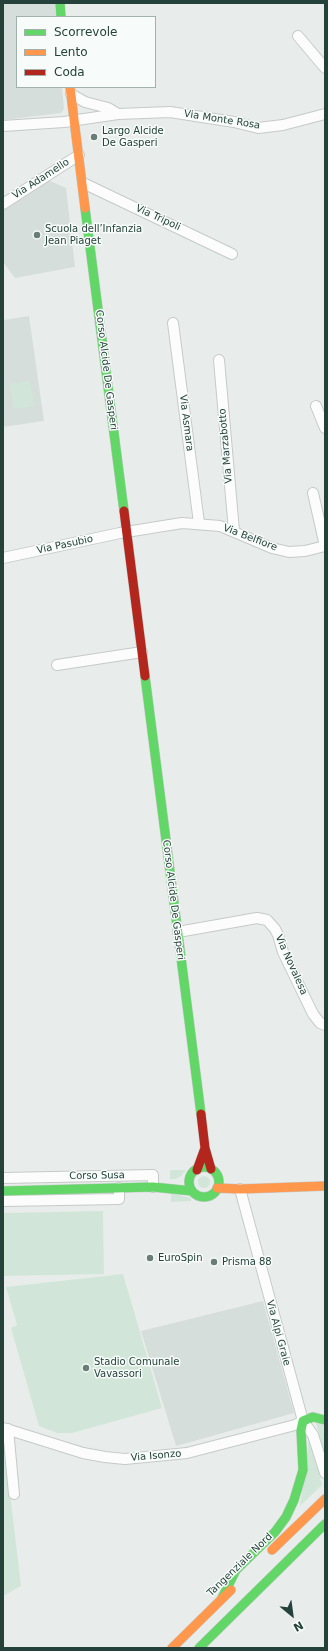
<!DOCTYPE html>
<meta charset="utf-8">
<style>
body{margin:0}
#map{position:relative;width:328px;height:1651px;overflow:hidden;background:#e8edeb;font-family:"DejaVu Sans",sans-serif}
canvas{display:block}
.frame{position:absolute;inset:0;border:4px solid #24423a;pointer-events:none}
.legend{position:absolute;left:16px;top:16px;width:140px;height:72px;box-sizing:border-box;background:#f7fbf9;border:1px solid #a3b1ad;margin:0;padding:5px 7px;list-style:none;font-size:12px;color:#24423a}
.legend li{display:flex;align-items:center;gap:8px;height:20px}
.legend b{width:20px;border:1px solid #a3b1ad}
.north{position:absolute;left:272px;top:1595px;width:40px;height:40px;-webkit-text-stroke:3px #f7fbf9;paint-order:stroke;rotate:151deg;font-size:11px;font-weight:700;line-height:16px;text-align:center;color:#24423a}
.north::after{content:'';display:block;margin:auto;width:14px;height:18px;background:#24423a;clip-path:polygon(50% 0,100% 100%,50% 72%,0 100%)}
</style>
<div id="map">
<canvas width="328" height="1651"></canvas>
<div class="frame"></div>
<ul class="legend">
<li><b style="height:5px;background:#63d668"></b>Scorrevole</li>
<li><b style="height:5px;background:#ff974d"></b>Lento</li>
<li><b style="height:5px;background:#b3261e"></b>Coda</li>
</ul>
<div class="north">N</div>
</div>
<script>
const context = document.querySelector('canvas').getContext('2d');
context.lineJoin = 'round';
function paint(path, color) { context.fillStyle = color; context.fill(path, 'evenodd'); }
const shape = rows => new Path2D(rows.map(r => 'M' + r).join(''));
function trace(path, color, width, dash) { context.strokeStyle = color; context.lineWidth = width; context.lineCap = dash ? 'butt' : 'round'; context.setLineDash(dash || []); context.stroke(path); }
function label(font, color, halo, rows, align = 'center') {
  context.font = font + ' "DejaVu Sans",sans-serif'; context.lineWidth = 3; context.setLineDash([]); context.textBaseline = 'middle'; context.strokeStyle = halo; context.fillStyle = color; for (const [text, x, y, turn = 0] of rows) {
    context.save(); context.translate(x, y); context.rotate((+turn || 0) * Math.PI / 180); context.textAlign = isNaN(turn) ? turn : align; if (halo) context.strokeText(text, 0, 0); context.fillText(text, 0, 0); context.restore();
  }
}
paint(shape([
 [3,3,55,3,56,17,17,17,17,87,62,87,64,109,61,113,3,120],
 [48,180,66,188,75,267,15,278,3,262,3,209],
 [29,316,44,421,3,427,3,320],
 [263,1301,294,1413,176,1446,141,1331]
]), '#d6dedb');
paint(shape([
 [30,381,34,406,14,409,10,384],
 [170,1170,186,1170,181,1176,176,1179,170,1179],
 '198 1182a6 6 0 1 1 12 0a6 6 0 1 1-12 0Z',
 [171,1193,191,1198,191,1201,171,1202],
 [103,1211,104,1274,3,1276,3,1213],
 [123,1274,162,1408,72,1433,57,1433,39,1426,11,1328,17,1325,6,1287],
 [315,1420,325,1425,325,1455],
 [3,1434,21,1586,3,1596],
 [309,1438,322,1485,300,1506]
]), '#d1e6d8');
const street = shape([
 [298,36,325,68],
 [71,94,85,102,108,108,118,114],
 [3,126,64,122,118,114,170,112,234,122,258,128,283,125,325,114],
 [83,183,232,254],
 [3,204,79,155],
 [173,323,199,523],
 [219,360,234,531],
 [316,406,325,428],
 [313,493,325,546],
 [3,558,120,533,182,523,220,526,272,548,289,552,305,551,325,546],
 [57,665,142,652],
 [178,932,257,918,267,920,275,929,278,935,283,952,313,1014,320,1023,325,1025],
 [3,1178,153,1175,153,1187],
 [240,1189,303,1421,313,1435,325,1473],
 [3,1201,119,1199,119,1188],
 [3,1428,83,1453,105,1457,125,1459,187,1453,295,1425,303,1421],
 [8,1429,14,1494]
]);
const fast = shape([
 [60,3,61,17],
 [85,208,124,511],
 [145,676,201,1114],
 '189 1182a15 15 0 1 1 30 0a15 15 0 1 1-30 0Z',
 [3,1191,153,1187,192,1191],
 [222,1598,236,1570,275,1532,286,1517,294,1500,303,1470,301,1430,303,1421,313,1417,325,1420],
 [199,1648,325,1524]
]);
const slow = shape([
 [70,87,85,208],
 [217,1188,240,1189,325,1186],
 [272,1550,325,1499],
 [172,1648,231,1590]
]);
const jam = shape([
 [124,511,145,676],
 [201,1114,205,1148,211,1169],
 [197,1170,205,1148]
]);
trace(street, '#c5cac8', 12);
trace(fast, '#c3cbc8', 10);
trace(slow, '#c3cbc8', 10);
trace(jam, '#c3cbc8', 10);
trace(street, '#fcfcfc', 10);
trace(fast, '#63d668', 9);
trace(slow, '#ff974d', 9);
trace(jam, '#b3261e', 9);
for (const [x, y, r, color] of [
 [94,137,4,"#697e78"],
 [37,235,4,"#697e78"],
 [150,1258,4,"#697e78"],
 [214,1262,4,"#697e78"],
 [86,1368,4,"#697e78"]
]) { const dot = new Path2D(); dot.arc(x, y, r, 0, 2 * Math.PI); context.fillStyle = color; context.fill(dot); trace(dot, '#f7fbf9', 1.5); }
label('10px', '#24423a', '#f7fbf9', [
 ["Via Monte Rosa",222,120,9],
 ["Via Adamello",41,179,-33],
 ["Via Tripoli",158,218,25],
 ["Corso Alcide De Gasperi",106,370,83],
 ["Via Asmara",186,423,83],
 ["Via Marzabotto",226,446,-95],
 ["Via Belfiore",250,538,21],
 ["Via Pasubio",65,545,-12],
 ["Corso Alcide De Gasperi",173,900,83],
 ["Via Novalesa",291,965,66],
 ["Corso Susa",97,1176,-1],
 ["Via Alpi Graie",278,1333,75],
 ["Via Isonzo",156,1456,-5],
 ["Tangenziale Nord",240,1565,-44]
]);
label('10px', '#24423a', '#f7fbf9', [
 ["Largo Alcide",102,131],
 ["De Gasperi",102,143],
 ["Scuola dell’Infanzia",45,229],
 ["Jean Piaget",45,241],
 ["EuroSpin",158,1258],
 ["Prisma 88",222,1262],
 ["Stadio Comunale",94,1362],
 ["Vavassori",94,1374]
], 'left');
</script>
